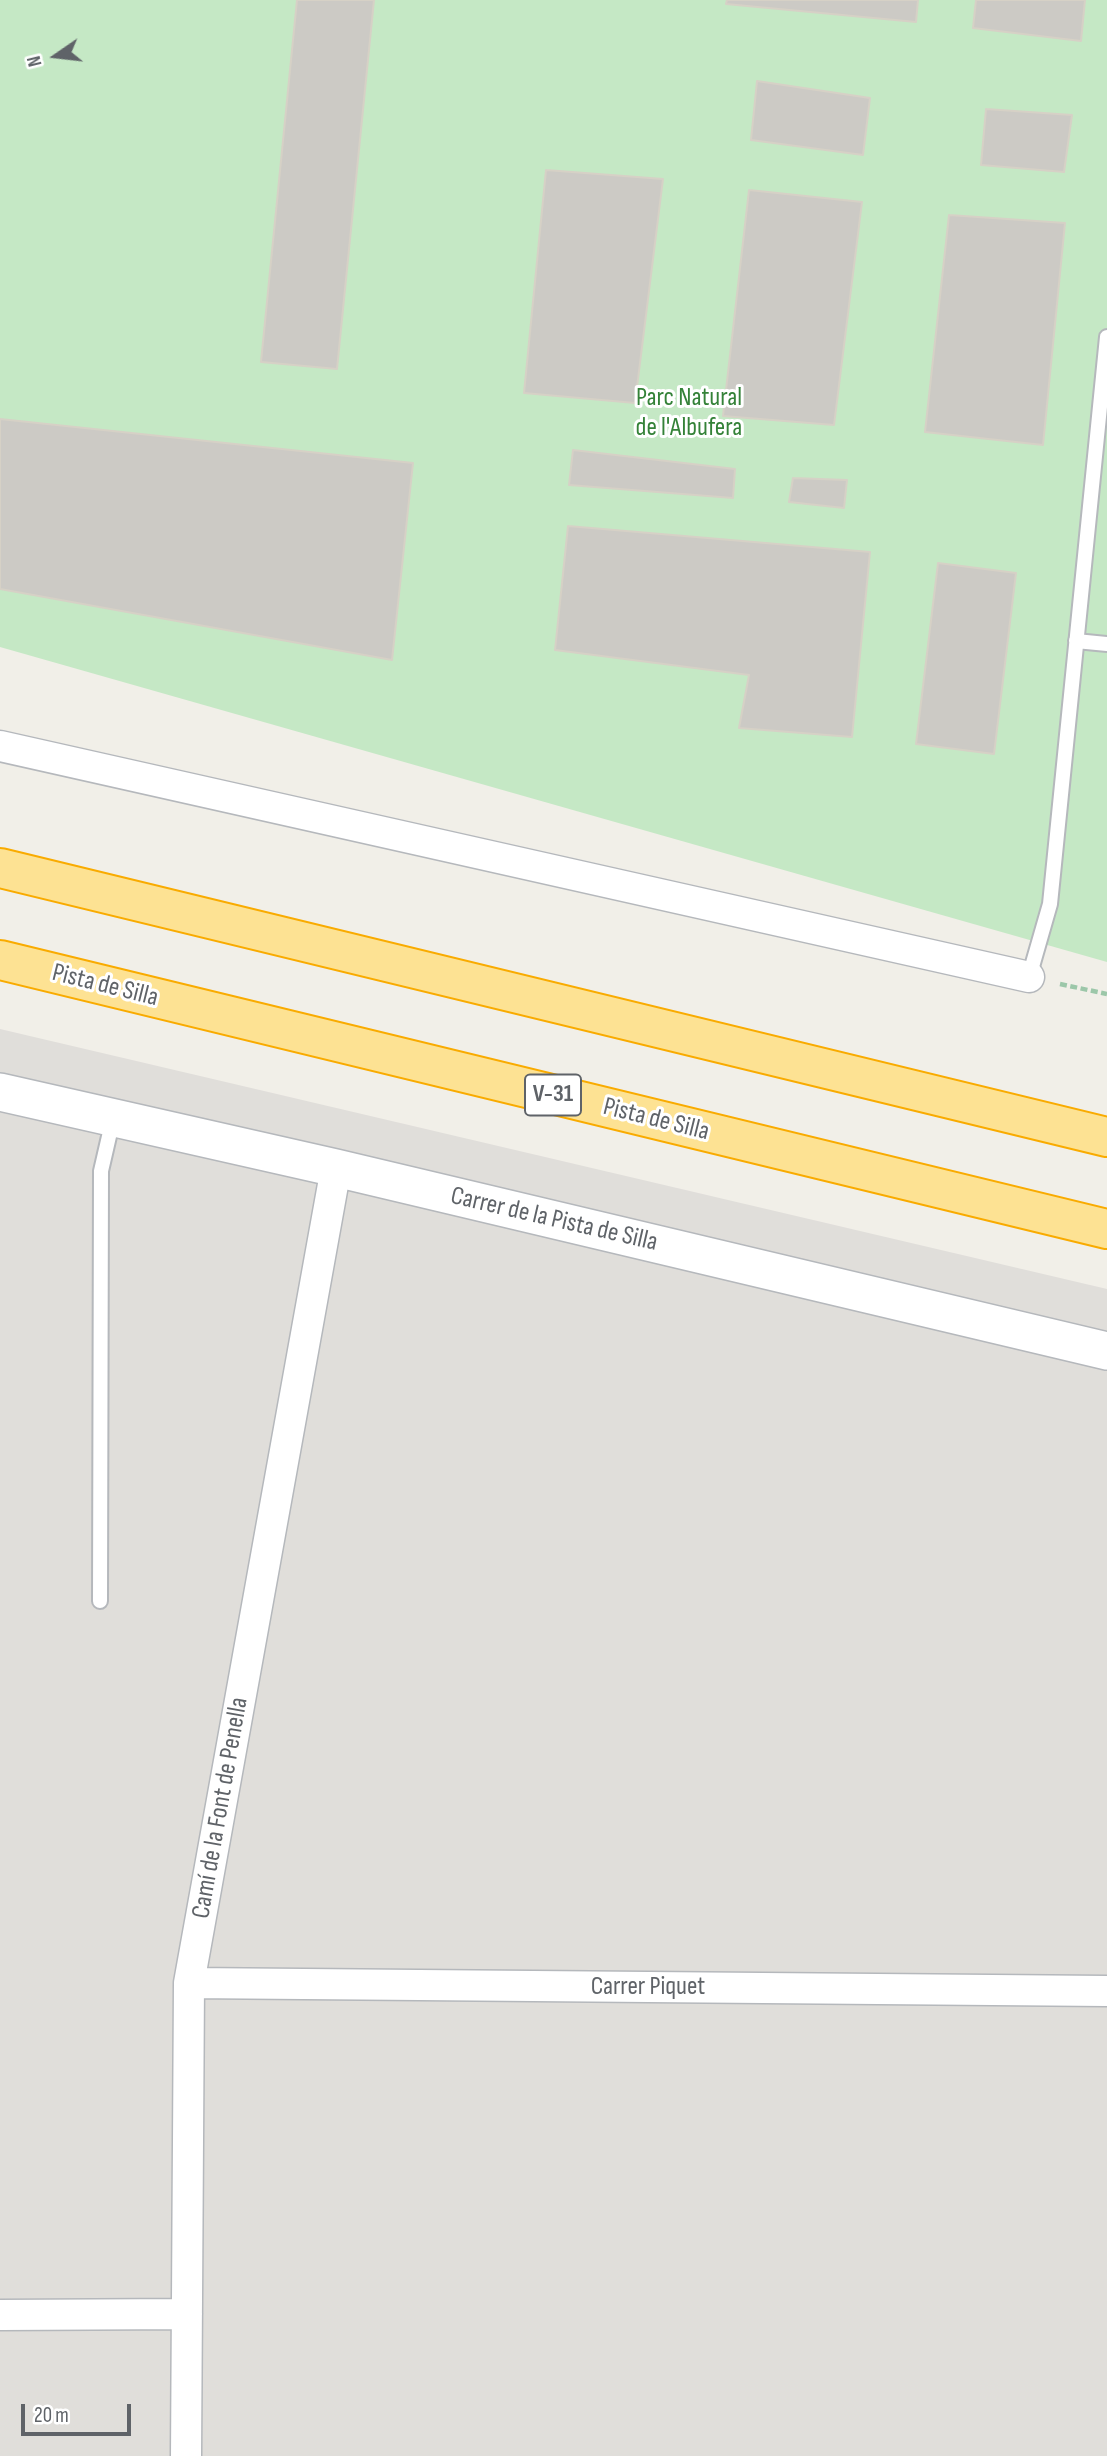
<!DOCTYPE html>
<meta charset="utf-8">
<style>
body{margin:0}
#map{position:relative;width:1107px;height:2456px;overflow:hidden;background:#f1efe8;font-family:"Sofia Sans Condensed",sans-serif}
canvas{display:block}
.north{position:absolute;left:21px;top:21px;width:70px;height:70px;-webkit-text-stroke:5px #fff;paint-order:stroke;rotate:256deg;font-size:19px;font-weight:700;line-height:28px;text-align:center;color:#5f6368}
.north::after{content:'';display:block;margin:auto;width:24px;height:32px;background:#5f6368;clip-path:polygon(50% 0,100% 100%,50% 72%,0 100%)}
.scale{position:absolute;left:21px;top:2404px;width:110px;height:32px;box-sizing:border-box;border:4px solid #5f6368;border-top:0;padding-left:9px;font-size:21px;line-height:24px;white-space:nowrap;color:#5f6368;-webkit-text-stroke:5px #fff;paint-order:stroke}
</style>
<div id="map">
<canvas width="1107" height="2456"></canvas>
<div class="north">N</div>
<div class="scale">20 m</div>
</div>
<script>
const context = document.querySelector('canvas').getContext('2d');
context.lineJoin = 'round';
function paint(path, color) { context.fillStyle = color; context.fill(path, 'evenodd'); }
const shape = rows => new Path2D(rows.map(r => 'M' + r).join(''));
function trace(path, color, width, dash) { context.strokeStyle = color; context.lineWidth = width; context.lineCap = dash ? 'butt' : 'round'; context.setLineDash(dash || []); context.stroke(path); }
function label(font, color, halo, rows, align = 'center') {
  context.font = font + ' "Sofia Sans Condensed",sans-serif'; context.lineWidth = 6; context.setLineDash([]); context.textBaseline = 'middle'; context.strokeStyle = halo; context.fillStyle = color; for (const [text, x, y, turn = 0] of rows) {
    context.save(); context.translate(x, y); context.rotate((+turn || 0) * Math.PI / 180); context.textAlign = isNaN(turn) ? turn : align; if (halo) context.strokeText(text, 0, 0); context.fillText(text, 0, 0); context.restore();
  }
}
paint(shape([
 [0,1029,1107,1289,1107,2456,0,2456]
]), '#e0deda');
paint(shape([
 [0,0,1107,0,1107,962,0,647]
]), '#c5e8c5');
const building = shape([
 [297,0,374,0,337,369,261,362,297,0],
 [727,0,918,0,916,22,726,4,727,0],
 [976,0,1085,0,1081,41,973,28,976,0],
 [757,81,870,98,863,155,751,140,757,81],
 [986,109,1072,115,1064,172,981,165,986,109],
 [546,170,663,179,635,403,524,393,546,170],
 [749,190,862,202,834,425,723,416,749,190],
 [949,215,1065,223,1043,445,925,432,949,215],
 [0,419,413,463,392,660,0,589,0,419],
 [573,450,735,469,733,498,569,485,573,450],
 [793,478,847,480,844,508,789,502,793,478],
 [568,526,870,552,852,737,739,728,749,675,555,650,568,526],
 [938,563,1016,573,994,754,916,744,938,563]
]);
paint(building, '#cccac5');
trace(building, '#d6d1c6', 2);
const service = shape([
 [1076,641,1107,644],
 [1029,977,1050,904,1107,337],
 [100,1601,101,1171,113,1119]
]);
const minor = shape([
 [0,746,1029,977],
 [189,1983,1107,1991],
 [0,2315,187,2314],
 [186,2456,189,1983,336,1168]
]);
const tertiary = shape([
 [0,1092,336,1168,1107,1351]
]);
const motorway = shape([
 [0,868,1107,1137],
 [0,960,1107,1229]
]);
trace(service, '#b5b8bc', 18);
trace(minor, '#b5b8bc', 33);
trace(tertiary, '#b5b8bc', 40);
trace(motorway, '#f9ab00', 42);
trace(shape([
 [1060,984,1107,994]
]), '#9cc7a9', 4.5, [7, 3.5]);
trace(service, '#fff', 14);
trace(minor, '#fff', 30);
trace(tertiary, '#fff', 37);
trace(motorway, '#fde293', 38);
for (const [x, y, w] of [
 [553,1095,56]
]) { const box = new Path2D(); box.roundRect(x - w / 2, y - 20.5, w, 41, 5); context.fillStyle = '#fff'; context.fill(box); trace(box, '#5f6368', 2); }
label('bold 24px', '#5f6368', null, [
 ["V-31",553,1095]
]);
label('26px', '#348238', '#fff', [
 ["Parc Natural",689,398],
 ["de l'Albufera",689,428]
]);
label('26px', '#5f6368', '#fff', [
 ["Pista de Silla",105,986,14],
 ["Pista de Silla",656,1120,14],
 ["Carrer de la Pista de Silla",554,1220,13],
 ["Camí de la Font de Penella",221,1808,-80],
 ["Carrer Piquet",648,1987]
]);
</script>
